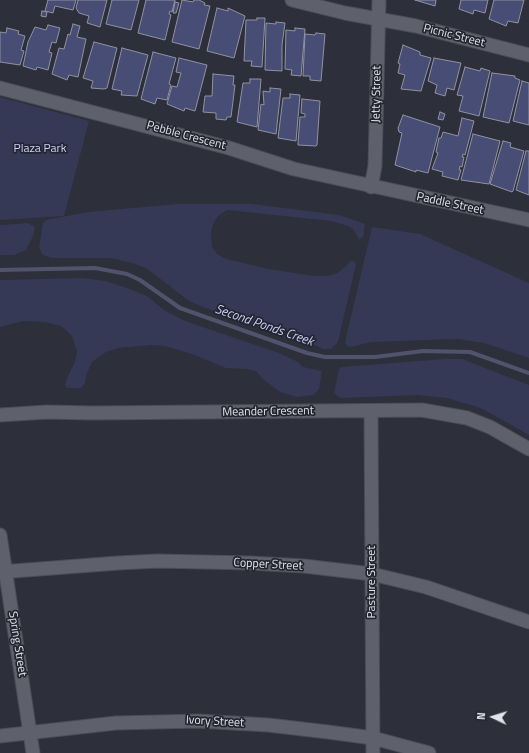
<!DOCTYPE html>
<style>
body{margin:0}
#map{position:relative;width:529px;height:753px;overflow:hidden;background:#2d2f3a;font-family:"Titillium Web",sans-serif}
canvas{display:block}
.north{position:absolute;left:473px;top:697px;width:40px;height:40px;-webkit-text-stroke:3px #242530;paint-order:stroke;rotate:274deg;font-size:11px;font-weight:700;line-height:16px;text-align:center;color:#e2e3ea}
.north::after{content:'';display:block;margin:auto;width:14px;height:18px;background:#e2e3ea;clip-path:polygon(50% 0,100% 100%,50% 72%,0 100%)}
</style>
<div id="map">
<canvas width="529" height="753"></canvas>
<div class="north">N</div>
</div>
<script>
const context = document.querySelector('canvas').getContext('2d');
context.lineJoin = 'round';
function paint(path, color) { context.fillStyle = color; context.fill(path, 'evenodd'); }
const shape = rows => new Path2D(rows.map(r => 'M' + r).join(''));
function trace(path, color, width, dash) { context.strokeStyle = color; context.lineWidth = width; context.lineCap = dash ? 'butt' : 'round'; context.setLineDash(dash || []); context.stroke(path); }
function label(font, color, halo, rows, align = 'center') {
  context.font = font + ' "Titillium Web",sans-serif'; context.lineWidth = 3.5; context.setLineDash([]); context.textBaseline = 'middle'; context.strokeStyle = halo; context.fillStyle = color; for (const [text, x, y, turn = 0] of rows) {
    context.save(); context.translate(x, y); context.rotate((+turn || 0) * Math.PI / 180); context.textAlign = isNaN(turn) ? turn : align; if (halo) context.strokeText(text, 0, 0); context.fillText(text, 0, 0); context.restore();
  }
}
paint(shape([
 [0,97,89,121,64,216,0,220],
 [178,204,252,204,339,215,365,224,363,237,359,239,353,229,348,226,331,221,227,210,219,215,214,222,211,232,212,247,217,254,226,259,269,269,313,276,328,276,338,273,351,261,354,261,356,264,338,342,331,349,323,349,287,331,263,328,203,307,189,301,146,268,132,263,110,258,52,258,43,255,39,247,43,223,46,220,88,212],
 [28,223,35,227,33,236,26,250,14,255,0,255,0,225],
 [372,227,420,234,529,283,529,358,484,343,457,339,371,342,351,347,347,346,345,342],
 [83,278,105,281,124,287,147,296,164,310,185,321,279,353,298,362,303,367,322,371,319,389,314,395,297,397,280,392,263,379,256,371,247,369,226,368,192,354,165,346,151,345,118,348,106,352,92,362,86,375,85,383,81,388,67,388,65,385,67,378,75,362,77,352,72,336,61,326,45,322,23,321,0,327,0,280],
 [444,359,462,359,529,385,529,435,481,408,447,398,417,395,340,398,334,393,339,369,342,367]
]), '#353955');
trace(shape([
 [0,270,95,268,127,274,140,280,180,308,307,353,325,357,375,357,423,351,470,352,529,373]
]), '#51526c', 4);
const building = shape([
 [48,0,76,0,73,10,55,6,53,13,45,11,48,0],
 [78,0,107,0,100,27,87,23,89,16,79,13,76,8,78,0],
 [112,0,139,0,131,30,106,24,112,0],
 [146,0,175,0,172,12,170,11,169,14,171,15,165,40,138,33,146,0],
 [182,0,193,2,194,0,199,0,205,3,204,5,210,6,199,49,172,42,182,0],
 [415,0,436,0,435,6,415,0],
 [461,0,488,0,485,13,474,10,473,14,459,9,461,0],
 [494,0,524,0,518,23,508,21,506,26,489,19,494,0],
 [175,2,179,3,176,13,173,13,175,2],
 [217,8,228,11,228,8,245,16,234,58,207,51,217,8],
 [42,11,47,12,46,17,41,16,42,11],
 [257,18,265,18,262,67,251,66,252,61,244,61,246,20,257,20,257,18],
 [276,22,285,23,282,45,282,71,265,70,266,23,276,24,276,22],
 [73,24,80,26,77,37,86,39,78,77,69,75,67,80,52,74,59,48,64,49,68,34,70,35,73,24],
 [48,25,60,28,56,43,52,42,49,52,52,53,48,70,37,67,36,70,23,66,28,42,35,27,46,30,48,25],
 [7,28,19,31,18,34,25,36,21,50,24,51,20,65,0,62,0,32,6,33,7,28],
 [295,28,305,29,301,76,291,75,292,70,285,69,286,30,295,31,295,28],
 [316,33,325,34,321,81,310,80,310,76,303,76,305,34,315,35,316,33],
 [94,42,117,48,107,88,104,89,91,88,93,81,83,78,94,42],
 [403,45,420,52,420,55,431,58,421,91,401,89,405,75,398,73,400,64,398,63,403,45],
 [122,48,148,55,137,96,121,95,122,91,112,89,122,48],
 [153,52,176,58,169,84,171,85,167,100,157,98,155,104,141,99,153,52],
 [179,58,207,65,195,111,185,108,184,111,167,104,172,86,177,87,181,73,176,72,179,58],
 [434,58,461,63,454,90,447,88,445,96,435,93,437,85,428,81,434,58],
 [465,67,480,71,481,68,490,71,479,116,459,111,463,96,457,95,465,67],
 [492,73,515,76,515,78,520,80,509,123,483,117,492,73],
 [213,74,234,76,233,85,235,85,231,117,227,117,226,120,216,119,216,113,203,112,205,96,212,96,213,74],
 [250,79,261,79,257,127,237,122,243,83,250,83,250,79],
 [522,81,529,83,529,125,513,121,522,81],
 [270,88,281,89,276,134,258,130,261,104,264,105,263,91,270,92,270,88],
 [290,94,300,95,296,141,278,138,283,98,290,98,290,94],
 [302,99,320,101,317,145,316,146,298,145,298,143,300,117,305,117,305,114,301,113,302,99],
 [440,112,445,114,443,120,438,119,440,112],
 [403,115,440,127,428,173,416,170,416,172,395,165,402,133,399,132,398,128,403,115],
 [462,118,474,121,465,155,463,154,462,157,464,157,462,167,460,166,459,170,461,170,458,180,442,176,443,172,432,169,438,153,436,152,439,138,441,138,443,132,458,136,462,118],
 [473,134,500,141,489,184,461,180,473,134],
 [503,141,511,143,510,147,524,151,513,191,512,192,490,184,503,141],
 [526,151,529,151,529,195,516,190,526,151]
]);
paint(building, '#474d74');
trace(building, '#9093a0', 1);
const minor = shape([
 [292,0,345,13,416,26,529,55],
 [0,88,229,148,294,169,529,220],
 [371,187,375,166,379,0],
 [371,411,373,753],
 [0,415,47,412,92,413,422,410,467,418,490,427,529,449],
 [0,535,33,753],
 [0,572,118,563,157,561,250,563,304,566,372,574,426,587,529,622],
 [0,736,116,723,198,721,268,725,328,732,373,738,429,753]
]);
trace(minor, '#4b4c55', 15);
trace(minor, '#5e606c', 13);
label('12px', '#e2e3ea', '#242530', [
 ["Picnic Street",454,36,14],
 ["Jetty Street",377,94,-89],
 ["Pebble Crescent",186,136,15],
 ["Paddle Street",450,204,12],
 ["Meander Crescent",268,412,-1],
 ["Copper Street",268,565,3],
 ["Pasture Street",372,582,-90],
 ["Spring Street",17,644,81],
 ["Ivory Street",215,722,3]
]);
label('12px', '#cad1fa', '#242530', [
 ["Plaza Park",40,149]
]);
label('italic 13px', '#c7cef6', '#242530', [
 ["Second Ponds Creek",264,326,19]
]);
</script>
